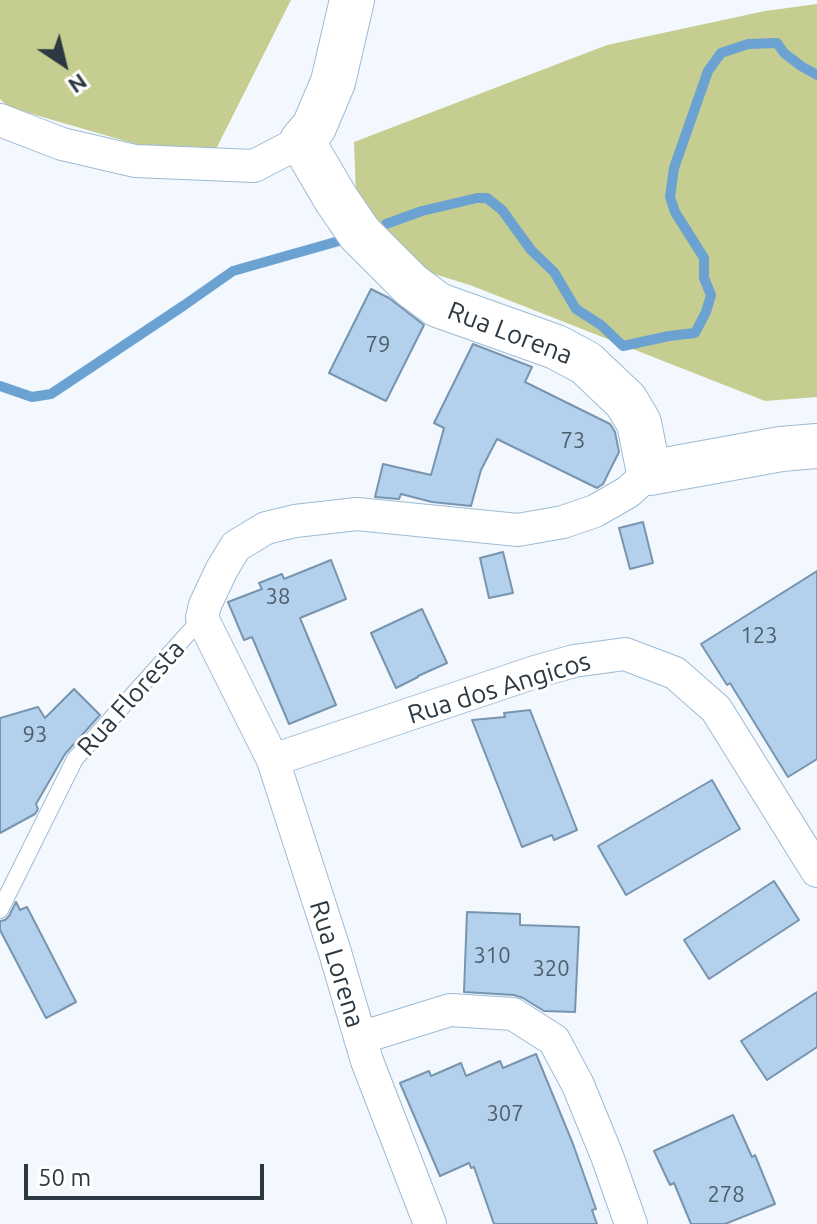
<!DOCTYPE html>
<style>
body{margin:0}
#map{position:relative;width:817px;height:1224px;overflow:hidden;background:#f2f8fe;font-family:Ubuntu,sans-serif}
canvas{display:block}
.north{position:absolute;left:24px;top:24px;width:80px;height:80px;-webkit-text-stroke:6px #fff;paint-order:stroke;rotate:145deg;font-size:22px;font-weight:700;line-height:32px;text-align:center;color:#2c3842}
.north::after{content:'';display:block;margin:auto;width:28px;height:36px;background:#2c3842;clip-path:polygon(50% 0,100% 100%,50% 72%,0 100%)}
.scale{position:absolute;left:24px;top:1164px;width:240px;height:36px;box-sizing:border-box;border:4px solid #2c3842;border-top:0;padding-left:10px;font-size:24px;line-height:28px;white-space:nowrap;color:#2c3842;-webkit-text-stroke:6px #fff;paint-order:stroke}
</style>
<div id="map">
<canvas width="817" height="1224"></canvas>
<div class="north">N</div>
<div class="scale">50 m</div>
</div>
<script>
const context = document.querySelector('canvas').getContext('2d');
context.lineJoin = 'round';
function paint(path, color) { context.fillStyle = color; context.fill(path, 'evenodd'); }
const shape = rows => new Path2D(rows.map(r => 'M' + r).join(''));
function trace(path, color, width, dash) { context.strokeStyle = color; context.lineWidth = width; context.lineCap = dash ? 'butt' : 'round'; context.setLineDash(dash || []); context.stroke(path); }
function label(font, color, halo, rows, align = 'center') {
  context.font = font + ' Ubuntu,sans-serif'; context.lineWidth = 6; context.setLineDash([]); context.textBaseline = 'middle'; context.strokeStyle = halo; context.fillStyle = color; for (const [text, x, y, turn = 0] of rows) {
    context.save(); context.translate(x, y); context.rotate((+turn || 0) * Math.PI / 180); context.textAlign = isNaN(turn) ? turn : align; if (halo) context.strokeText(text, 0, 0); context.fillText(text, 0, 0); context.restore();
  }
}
paint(shape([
 [0,0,291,0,208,165,8,107,0,99],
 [817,4,817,397,765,401,470,285,358,251,354,142,607,45,765,11]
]), '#c5ce90');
trace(shape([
 [386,224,422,211,477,198,487,198,502,210,531,250,554,272,576,309,601,325,623,346,669,336,695,333,706,312,711,295,704,278,704,258,675,212,670,197,674,168,708,71,721,53,748,44,777,43,784,53,801,66,817,75],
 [0,386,32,397,51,394,183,306,233,271,346,239]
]), '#6ba2d2', 10);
const building = shape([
 [371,289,389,298,424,325,386,401,329,373,371,289],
 [473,344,532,367,525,382,610,424,615,432,619,452,603,484,597,488,497,439,481,470,471,506,432,502,401,494,399,499,375,497,383,464,431,475,444,428,434,423,473,344],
 [643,522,653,563,630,569,619,528,643,522],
 [503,552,513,593,489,598,480,558,503,552],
 [331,560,346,599,300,618,336,705,289,724,252,637,244,640,228,602,262,589,259,583,282,574,284,579,331,560],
 [817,571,817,759,788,777,730,683,727,685,701,644,817,571],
 [422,609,447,663,418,676,418,677,396,688,371,633,422,609],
 [74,689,100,715,65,754,36,804,38,809,35,814,0,833,0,718,38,707,45,718,74,689],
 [530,710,577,830,554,840,552,835,522,847,472,720,505,717,504,713,530,710],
 [712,780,740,829,626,895,598,846,712,780],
 [774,881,799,920,709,979,684,940,774,881],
 [16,902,20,910,27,907,76,1002,46,1018,0,930,0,921,5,920,9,916,16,902],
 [467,912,520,914,520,925,579,927,575,1012,544,1011,523,998,514,995,464,992,467,912],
 [817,992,817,1047,767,1080,741,1041,817,992],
 [536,1054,573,1144,596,1209,592,1210,597,1224,494,1224,474,1167,471,1168,469,1163,440,1176,400,1083,429,1071,431,1076,461,1063,466,1076,500,1061,503,1068,536,1054],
 [733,1115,752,1157,755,1155,775,1204,725,1224,691,1224,674,1183,670,1185,654,1151,733,1115]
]);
paint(building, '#b3d1ed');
trace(building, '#7894ae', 2);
const lane = shape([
 [0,910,75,759,202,618]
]);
const street = shape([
 [0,120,62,144,135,161,254,166,302,141],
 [273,760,535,672,574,661,625,654,675,673,716,709,817,871],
 [360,1038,450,1010,513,1014,554,1040,578,1085,607,1156,631,1224],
 [430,1224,367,1061,334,949,273,760,202,618,205,605,222,569,236,546,266,528,295,521,357,514,518,530,563,522,595,511,628,492,649,473]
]);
const secondary = shape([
 [352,0,333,82,314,127,302,141,336,199,360,234,411,285,438,305,556,347,586,363,626,401,639,423,649,473,781,449,817,446]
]);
trace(lane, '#9dbbd5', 18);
trace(street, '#9dbbd5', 34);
trace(secondary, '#9dbbd5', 46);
trace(lane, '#fff', 16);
trace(street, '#fff', 32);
trace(secondary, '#fff', 44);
label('22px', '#4e5e6d', null, [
 ["79",378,345],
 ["73",573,441],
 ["38",278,597],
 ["123",759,636],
 ["93",35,735],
 ["310",492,956],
 ["320",551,969],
 ["307",505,1114],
 ["278",726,1195]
]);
label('26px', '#2c3842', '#fff', [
 ["Rua Lorena",510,333,21],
 ["Rua dos Angicos",499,688,-17],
 ["Rua Floresta",131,698,-48],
 ["Rua Lorena",337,964,73]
]);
</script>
